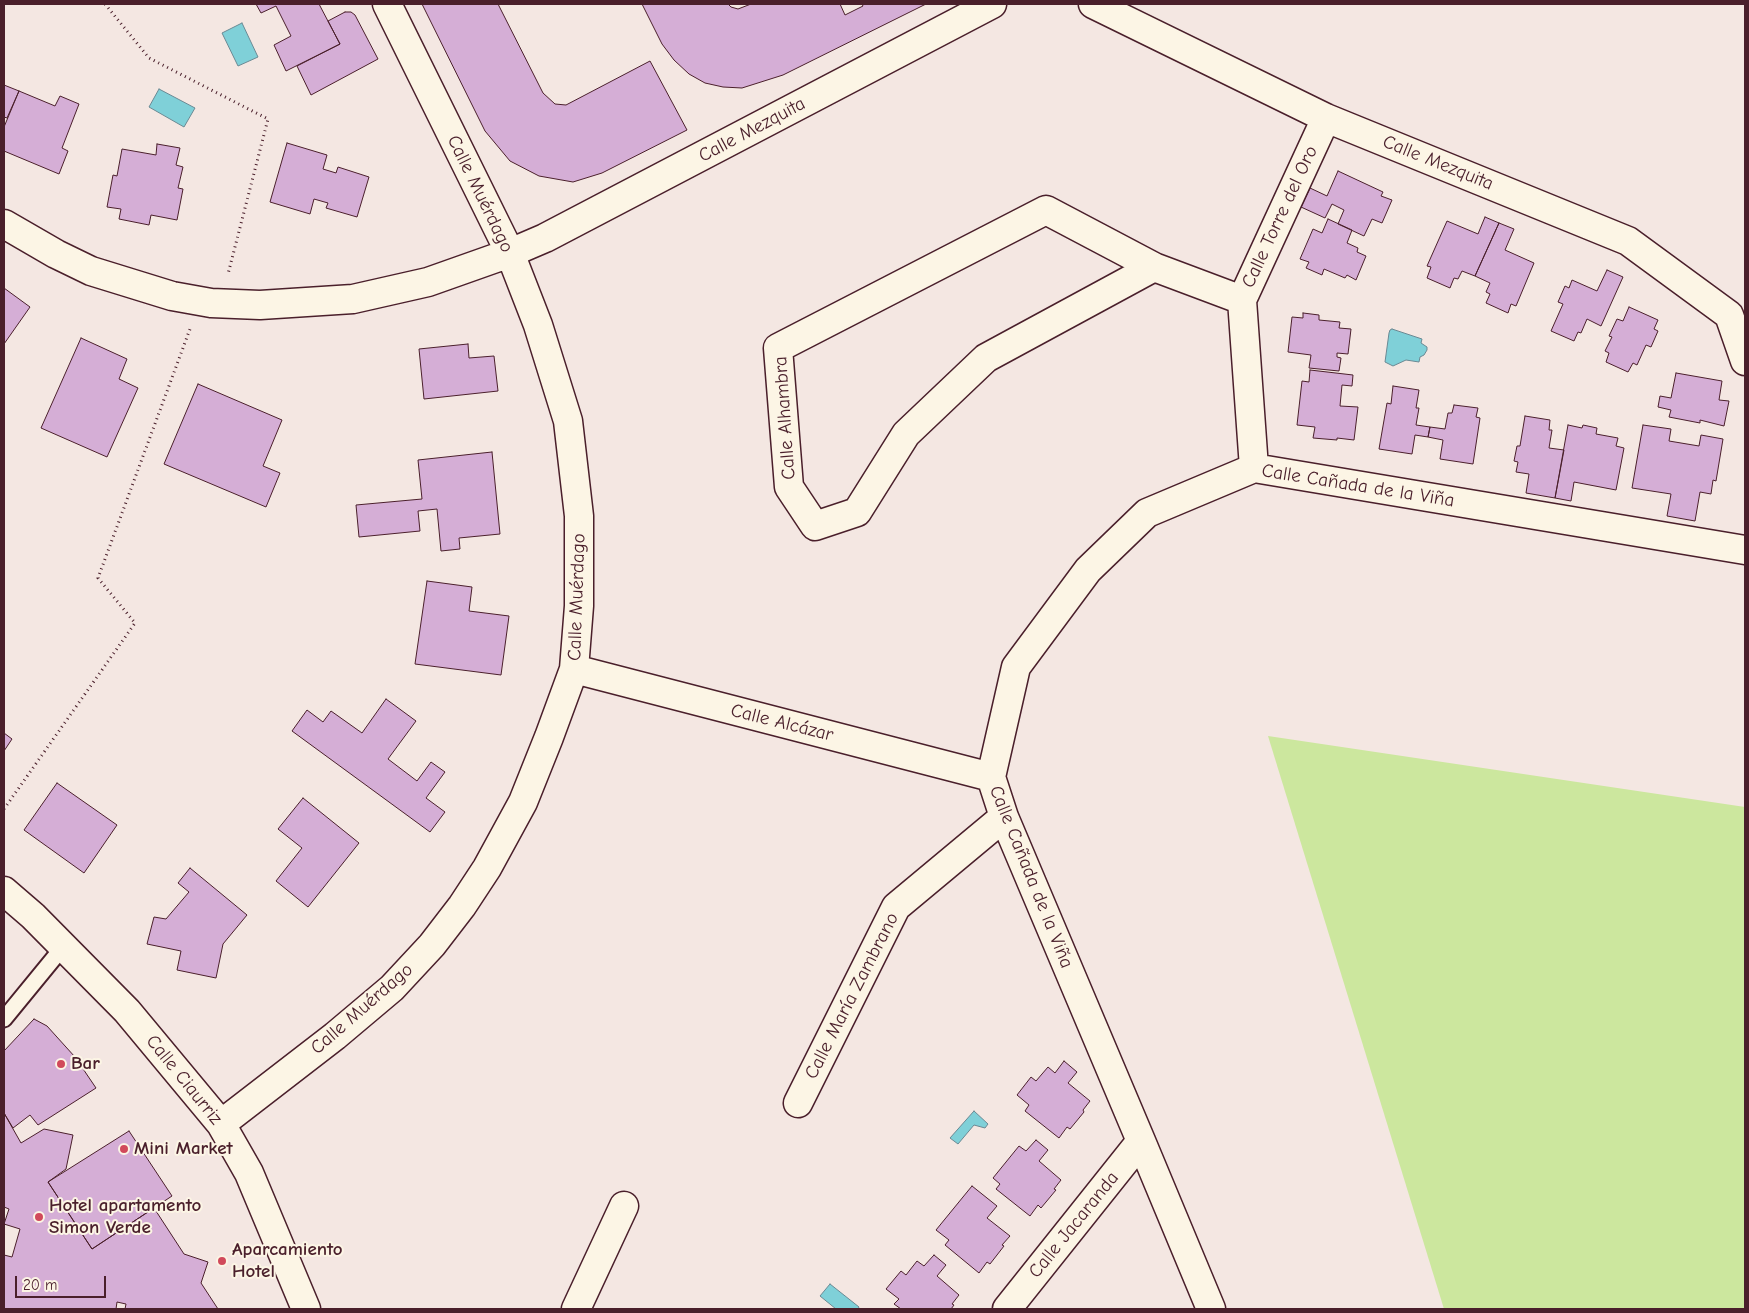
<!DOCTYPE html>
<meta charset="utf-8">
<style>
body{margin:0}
#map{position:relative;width:1749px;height:1313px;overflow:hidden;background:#f4e7e2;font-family:"Comic Neue",sans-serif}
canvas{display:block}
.frame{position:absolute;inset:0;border:5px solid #4a1f2b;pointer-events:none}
.scale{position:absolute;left:15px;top:1276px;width:91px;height:22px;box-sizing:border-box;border:2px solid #4a1f2b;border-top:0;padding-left:6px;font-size:15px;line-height:18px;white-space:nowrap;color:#4a1f2b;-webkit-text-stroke:4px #fcf5e5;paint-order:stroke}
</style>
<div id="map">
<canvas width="1749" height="1313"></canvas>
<div class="frame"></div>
<div class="scale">20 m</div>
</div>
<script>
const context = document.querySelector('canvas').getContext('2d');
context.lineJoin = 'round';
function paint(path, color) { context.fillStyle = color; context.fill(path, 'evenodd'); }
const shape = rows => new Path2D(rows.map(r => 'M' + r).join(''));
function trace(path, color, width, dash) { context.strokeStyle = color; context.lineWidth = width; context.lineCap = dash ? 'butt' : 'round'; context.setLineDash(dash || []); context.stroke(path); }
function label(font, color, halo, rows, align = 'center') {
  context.font = font + ' "Comic Neue",sans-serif'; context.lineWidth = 4; context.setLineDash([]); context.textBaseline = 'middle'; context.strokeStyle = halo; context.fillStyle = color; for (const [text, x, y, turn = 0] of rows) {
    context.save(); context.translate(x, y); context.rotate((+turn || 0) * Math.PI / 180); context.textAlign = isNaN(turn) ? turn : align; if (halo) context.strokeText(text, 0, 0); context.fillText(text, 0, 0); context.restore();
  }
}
paint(shape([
 [1268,736,1745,807,1745,1309,1444,1309]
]), '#cce79e');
const water = shape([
 [242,23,258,57,238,66,222,33,242,23],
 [159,89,195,108,184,127,149,107,159,89],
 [1392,329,1422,339,1421,343,1427,347,1427,350,1424,355,1420,357,1419,362,1406,360,1393,366,1385,362,1389,333,1390,330,1392,329],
 [974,1111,988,1124,985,1128,974,1125,958,1144,950,1138,974,1111],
 [830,1284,859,1307,858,1309,836,1309,820,1296,830,1284]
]);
paint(water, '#7fd0d8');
trace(water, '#6a8993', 1);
const building = shape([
 [256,4,319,4,340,44,286,71,274,45,291,36,276,6,261,13,256,4],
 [422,4,498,4,543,93,555,104,566,105,650,61,687,130,602,173,573,182,539,176,510,161,485,131,422,4],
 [642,4,728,4,731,7,738,9,751,4,840,4,845,15,863,6,862,4,926,4,783,75,742,88,723,87,705,83,689,74,674,60,662,44,642,4],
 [345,12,351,12,355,15,378,59,311,95,297,66,340,44,328,21,345,12],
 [4,85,19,91,7,118,4,117,4,85],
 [19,91,55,106,60,96,79,104,62,148,68,151,59,174,4,151,4,127,19,91],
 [287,143,327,155,323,169,336,173,338,167,369,177,357,217,326,208,328,203,314,199,310,214,270,202,287,143],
 [157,144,180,148,176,165,183,167,178,188,183,189,177,220,151,215,149,225,119,219,121,209,107,207,113,175,117,176,122,149,156,155,157,144],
 [1338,171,1383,192,1381,196,1392,200,1382,223,1372,219,1364,236,1338,224,1344,210,1332,204,1325,218,1301,207,1310,188,1327,196,1338,171],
 [1485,217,1499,223,1475,276,1462,271,1458,279,1454,278,1450,288,1427,278,1431,267,1427,266,1447,221,1478,234,1485,217],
 [1328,219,1352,230,1347,243,1358,248,1357,252,1366,256,1356,280,1347,275,1345,278,1324,269,1322,275,1306,268,1309,262,1300,259,1313,229,1322,233,1328,219],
 [1499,223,1514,229,1505,250,1534,263,1516,306,1511,304,1508,313,1486,303,1490,294,1486,292,1490,283,1475,276,1499,223],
 [1607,270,1623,277,1601,326,1587,319,1581,333,1578,332,1574,341,1551,331,1563,304,1558,302,1565,286,1569,288,1572,280,1597,291,1607,270],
 [4,288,30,307,4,344,4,288],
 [1629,307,1658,320,1654,329,1658,331,1651,347,1646,345,1637,365,1633,363,1628,372,1606,362,1609,353,1605,351,1612,337,1609,336,1617,319,1623,321,1629,307],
 [1303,313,1319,315,1319,320,1340,322,1339,328,1351,329,1348,354,1337,353,1337,357,1341,358,1339,371,1309,368,1311,355,1288,352,1292,317,1303,318,1303,313],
 [81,338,127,359,119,379,138,388,107,457,41,428,81,338],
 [468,344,469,358,494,356,498,391,424,399,419,349,468,344],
 [1310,370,1353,375,1352,386,1342,385,1340,406,1358,407,1354,440,1337,438,1337,440,1313,438,1315,427,1297,425,1302,381,1309,382,1310,370],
 [1676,373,1722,381,1719,400,1729,401,1724,426,1700,420,1700,423,1669,417,1671,410,1658,407,1660,396,1671,398,1676,373],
 [198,384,282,420,263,466,280,473,266,507,164,464,198,384],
 [1393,386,1419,390,1416,408,1419,408,1416,425,1430,427,1428,437,1415,435,1412,454,1379,449,1387,403,1391,404,1393,386],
 [1454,405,1478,408,1476,417,1480,418,1473,464,1440,459,1443,440,1428,437,1430,427,1445,429,1448,413,1452,413,1454,405],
 [1525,416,1550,420,1549,430,1552,430,1549,448,1564,450,1555,498,1526,493,1529,474,1516,472,1518,462,1514,461,1517,446,1520,446,1525,416],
 [1568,425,1582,428,1583,425,1597,428,1596,434,1618,438,1616,446,1624,448,1616,490,1574,482,1571,501,1555,498,1568,425],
 [1643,425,1671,429,1669,441,1699,446,1701,435,1723,439,1716,481,1713,480,1711,494,1700,492,1695,521,1667,516,1671,494,1632,488,1643,425],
 [492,452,500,534,459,538,460,549,441,551,437,509,418,511,420,531,359,537,356,505,422,499,418,460,492,452],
 [427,581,472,587,469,611,509,616,501,675,415,664,427,581],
 [386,699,416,721,388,759,417,781,431,762,445,772,426,798,445,812,430,832,292,731,307,710,323,722,331,711,362,733,386,699],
 [4,733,12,739,4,751,4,733],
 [57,783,117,825,84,873,24,830,57,783],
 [303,798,359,843,308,907,276,881,302,848,278,829,303,798],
 [190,868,247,915,223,944,216,978,177,970,181,951,147,944,154,917,166,919,189,892,178,883,190,868],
 [34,1019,47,1026,75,1057,96,1088,38,1125,30,1115,13,1128,4,1113,4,1051,34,1019],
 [1064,1061,1077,1072,1068,1083,1090,1101,1083,1110,1084,1112,1070,1129,1067,1127,1059,1138,1025,1111,1029,1105,1017,1095,1031,1077,1036,1081,1048,1067,1055,1073,1064,1061],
 [4,1113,21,1143,44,1129,73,1135,66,1169,48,1182,92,1249,154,1208,184,1254,208,1262,201,1283,218,1309,125,1309,126,1304,117,1302,116,1309,4,1309,4,1255,12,1257,20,1229,4,1224,9,1209,4,1207,4,1113],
 [129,1131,172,1196,92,1249,48,1182,129,1131],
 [1036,1140,1048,1150,1039,1161,1061,1180,1054,1189,1056,1190,1041,1208,1038,1205,1030,1216,996,1189,1000,1184,993,1178,1019,1146,1026,1151,1036,1140],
 [972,1186,997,1206,987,1218,1010,1236,1002,1245,1004,1246,990,1264,987,1262,979,1273,945,1245,949,1240,936,1230,972,1186],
 [934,1255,946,1265,937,1276,959,1295,952,1304,954,1305,951,1309,901,1309,894,1304,899,1299,886,1289,901,1271,906,1275,917,1261,924,1266,934,1255]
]);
paint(building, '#d5aed6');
trace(building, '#4a1f2b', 1);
const lane = shape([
 [4,1019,63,947]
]);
const street = shape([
 [1093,4,1326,118,1628,241,1729,315,1745,361],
 [4,224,56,254,91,271,172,296,211,303,260,305,353,299,428,282,510,253,545,238,992,4],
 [1154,267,986,358,906,434,857,512,815,526,789,487,778,348,1046,210,1154,267,1242,300],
 [1254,468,1242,300,1326,118],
 [574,669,991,777],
 [4,891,33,916,127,1011,221,1124,249,1173,306,1309],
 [798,1103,896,907,1004,817],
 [221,1124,335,1036,392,988,432,945,462,906,487,868,523,802,549,737,574,669,579,606,579,516,568,421,538,325,510,253,387,4],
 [576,1309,624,1206],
 [1007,1309,1141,1141],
 [1211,1309,1141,1141,1004,817,991,777,1016,667,1088,570,1147,513,1254,468,1745,550]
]);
trace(lane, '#4a1f2b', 19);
trace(street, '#4a1f2b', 31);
trace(shape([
 [105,4,149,58,268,119,228,274],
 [4,809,135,623,98,578,190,329]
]), '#4a1f2b', 3, [1, 4]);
trace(lane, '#fcf5e5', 15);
trace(street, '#fcf5e5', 28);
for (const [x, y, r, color] of [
 [61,1064,5,"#d1495b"],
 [124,1149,5,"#d1495b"],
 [39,1217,5,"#d1495b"],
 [222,1261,5,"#d1495b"]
]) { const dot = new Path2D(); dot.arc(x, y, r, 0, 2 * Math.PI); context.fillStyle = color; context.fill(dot); trace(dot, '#fcf5e5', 2); }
label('19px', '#4a1f2b', '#fcf5e5', [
 ["Calle Mezquita",752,130,-28],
 ["Calle Mezquita",1438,163,22],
 ["Calle Muérdago",480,194,64],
 ["Calle Torre del Oro",1280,217,-65],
 ["Calle Alhambra",785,418,-94],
 ["Calle Cañada de la Viña",1358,486,9],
 ["Calle Muérdago",577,597,-88],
 ["Calle Alcázar",782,723,14],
 ["Calle Cañada de la Viña",1031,877,68],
 ["Calle María Zambrano",852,996,-63],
 ["Calle Muérdago",362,1009,-41],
 ["Calle Ciaurriz",184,1080,51],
 ["Calle Jacaranda",1074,1225,-51]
]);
label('bold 19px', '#4a1f2b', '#fcf5e5', [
 ["Bar",71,1064],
 ["Mini Market",134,1149],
 ["Hotel apartamento",49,1206],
 ["Simon Verde",49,1228],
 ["Aparcamiento",232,1250],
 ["Hotel",232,1272]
], 'left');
</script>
